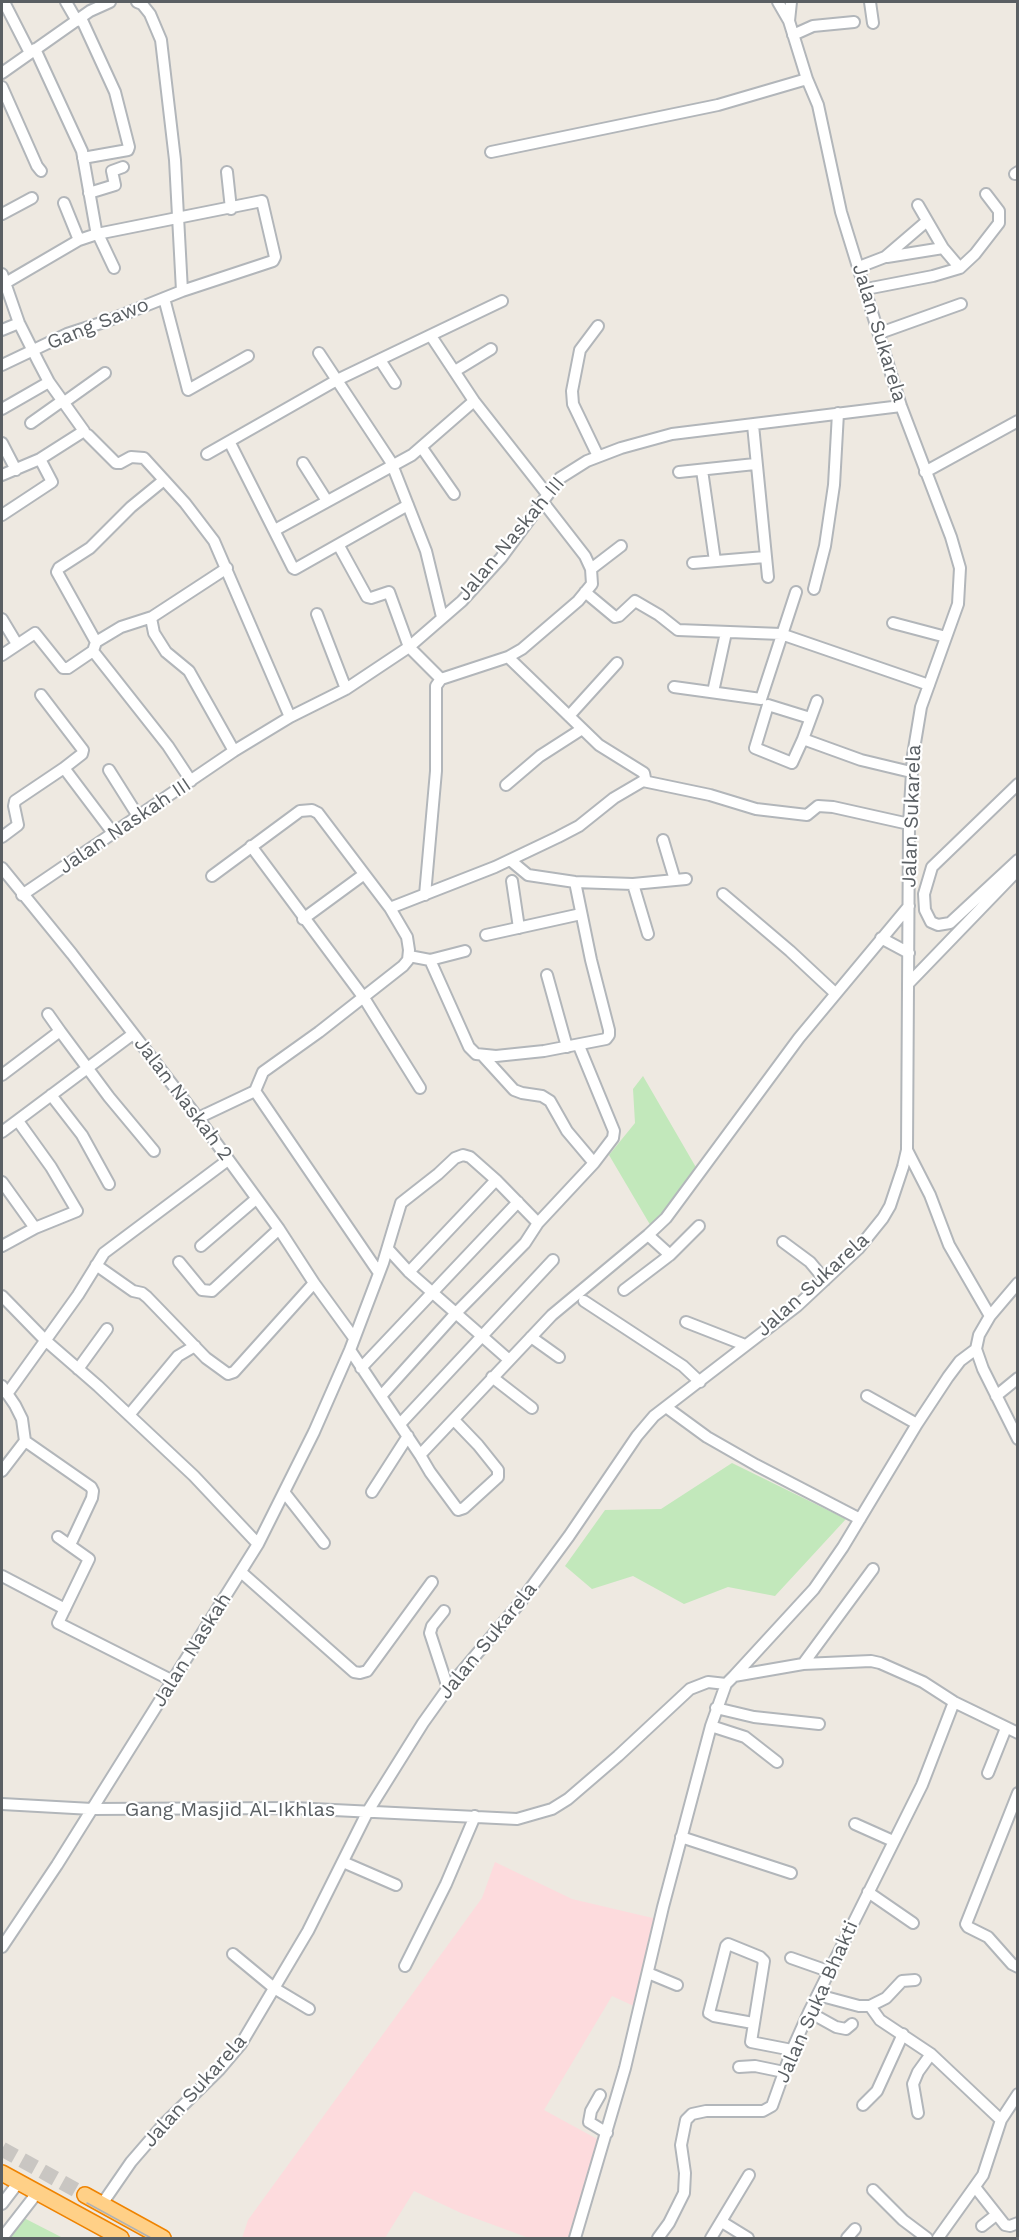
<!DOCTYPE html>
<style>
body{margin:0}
#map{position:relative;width:1019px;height:2240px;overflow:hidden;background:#eee9e1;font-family:"Work Sans",sans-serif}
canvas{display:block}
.frame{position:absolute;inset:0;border:3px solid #5a5f63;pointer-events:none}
</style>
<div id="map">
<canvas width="1019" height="2240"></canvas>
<div class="frame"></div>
</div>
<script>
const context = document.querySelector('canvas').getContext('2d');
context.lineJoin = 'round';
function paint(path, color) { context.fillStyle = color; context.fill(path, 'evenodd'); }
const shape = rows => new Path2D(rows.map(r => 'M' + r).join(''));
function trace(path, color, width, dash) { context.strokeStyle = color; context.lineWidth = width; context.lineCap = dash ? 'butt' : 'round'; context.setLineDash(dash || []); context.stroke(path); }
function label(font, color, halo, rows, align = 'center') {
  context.font = font + ' "Work Sans",sans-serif'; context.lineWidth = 4.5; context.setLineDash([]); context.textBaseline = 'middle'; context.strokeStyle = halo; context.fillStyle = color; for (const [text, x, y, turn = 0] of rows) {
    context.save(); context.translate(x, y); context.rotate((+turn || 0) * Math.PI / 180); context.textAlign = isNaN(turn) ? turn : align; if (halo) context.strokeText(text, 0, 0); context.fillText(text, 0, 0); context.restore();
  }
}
paint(shape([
 [495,1862,572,1899,657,1919,636,2007,612,1996,544,2110,599,2140,569,2238,529,2238,461,2213,414,2191,385,2238,242,2238,248,2220,482,1898]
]), '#fddbdd');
paint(shape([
 [643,1076,701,1176,652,1228,609,1155,635,1123,633,1089],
 [732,1463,846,1519,775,1596,728,1587,684,1604,633,1576,592,1589,565,1566,605,1510,661,1509],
 [22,2217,63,2238,2,2238]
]), '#c2e8bb');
trace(shape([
 [2,2149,85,2195]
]), '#c9c6c2', 15, [15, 8]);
const minor = shape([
 [4,2,30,53],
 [66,2,77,21],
 [137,2,142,4,150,14,161,40,175,160,182,291],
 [778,2,789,21],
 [870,2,873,23],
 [81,18,115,92,129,147,128,150,83,158],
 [793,35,813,26,854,22],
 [35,49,82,151,96,230,114,268],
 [2,73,90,11,110,2],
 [2,87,37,166,41,171],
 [491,152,718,105,807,79],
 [227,172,231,209],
 [1015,174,1018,172],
 [89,193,115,185,112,171,123,167],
 [64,203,79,240],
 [918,205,943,248,960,268],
 [2,214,32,198],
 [887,257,943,248],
 [859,267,885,257,927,221],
 [2,274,19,323,38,361,49,382,84,431,40,459,2,475],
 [2,285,79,240,97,234,262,201,275,257,273,261,182,291,107,321,67,334,2,365],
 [866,289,933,276,960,268,975,254,999,223,999,211,986,194],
 [164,298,188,390,248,356],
 [598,326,580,350,572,391,573,404,598,456],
 [2,330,19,323],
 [880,333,961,304],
 [431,336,474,401,547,494],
 [319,353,391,462,426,551,442,617],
 [380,360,395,383],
 [455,371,491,349],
 [63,403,105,373],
 [2,409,49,382],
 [31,423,62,401],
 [753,425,768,577],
 [88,435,116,463,120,463,131,457,144,458,185,503,214,541,290,717],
 [2,443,16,470],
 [230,443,293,568,295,569,408,505],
 [422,448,454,494],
 [207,454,337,380,502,301],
 [303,463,327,501],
 [702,470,715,561],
 [679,472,755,464],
 [925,472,1018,421],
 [2,515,52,482,40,459],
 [275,530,412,455,474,401],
 [339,546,367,597,371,598,389,592,409,647,441,679],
 [693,563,765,557],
 [591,569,621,546],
 [814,589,825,546,834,485,838,413],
 [585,592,615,617,619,616,635,601,659,615,678,630,781,634,929,685],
 [317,614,346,689],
 [151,618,154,633,166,652,189,671,234,751],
 [2,619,17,644],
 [893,623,946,637],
 [96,642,57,572,59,568,90,548,131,507,164,480],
 [93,651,168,746,191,781],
 [2,655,35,633,63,668,68,668,93,651,96,642,121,627,152,617,227,568],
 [674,687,761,699,796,592],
 [713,692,725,637],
 [41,695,83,750,82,754,64,768,113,833],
 [569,716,617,663],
 [810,718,768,705,755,748,792,763,803,739,817,701],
 [803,739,861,760,911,772],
 [109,770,138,816],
 [643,781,710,795,756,809,807,815,818,806,833,807,909,824],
 [1018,784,932,867,924,894,925,910,931,922,938,925,950,923,1018,860],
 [506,785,540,756,582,729],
 [2,837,18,825,14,806,15,801,64,768],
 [663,840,675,880],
 [251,846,364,998,420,1088],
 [510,860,528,875,575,882,633,884,686,879],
 [2,868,72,954,198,1118,279,1229,314,1283,354,1338],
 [512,881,519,928],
 [633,884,648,934],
 [723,894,790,951,835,993],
 [22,895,234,751,290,717,346,689,409,647,462,601,501,558,560,478,587,461,621,448,672,434,901,406],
 [425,895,436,771,436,686,441,679,508,657,522,649,578,601,592,584,591,569,585,556,543,502],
 [390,908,495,867,558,837,579,826,614,798,643,781,645,778,644,773,599,745,508,657],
 [303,919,363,875],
 [486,935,581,914],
 [881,938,909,953],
 [409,956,430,960,465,951],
 [430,960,469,1047,476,1054,496,1056,544,1051,606,1039,609,1035,609,1030,591,960,575,882],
 [547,975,567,1047],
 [909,983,1018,870],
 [48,1014,60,1031],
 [483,1056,514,1090,522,1093,542,1096,550,1101,567,1131,594,1163],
 [2,1075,60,1031,109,1097,154,1151],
 [255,1091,379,1273],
 [51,1095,82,1135,109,1184],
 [198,1118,255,1091,263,1072,319,1032,403,966,408,960,409,950,407,937,390,908,318,813,312,810,300,811,212,876],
 [2,1132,133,1034],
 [907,1150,930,1195,949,1245,990,1316],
 [2,1182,35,1228],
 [648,1235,670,1255],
 [783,1242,810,1262,825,1280],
 [2,1246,35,1228,77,1211,51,1167,18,1121],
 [201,1246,256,1199],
 [388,1249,409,1272,508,1359],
 [179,1262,202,1290,212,1291,279,1229],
 [96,1265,133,1291,142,1293,147,1297,206,1358,228,1374,234,1372,314,1283],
 [409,1272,496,1180],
 [1018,1283,990,1316,979,1335,976,1349,983,1369,1018,1439],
 [624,1290,670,1255,699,1226],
 [2,1296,45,1340,98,1386,194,1476,258,1544],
 [584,1301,683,1366,700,1382],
 [686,1322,745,1345],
 [531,1337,559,1357],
 [350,1350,420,1455,552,1315,648,1235,666,1218,799,1038,909,906],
 [361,1368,518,1202],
 [78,1369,107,1329],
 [492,1377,532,1408],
 [2,1386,15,1405,22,1419,25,1441],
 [7,1394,78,1295,104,1253,228,1160],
 [382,1395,455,1314,525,1243,538,1223,594,1163,613,1138,614,1131,579,1046],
 [867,1396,917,1424],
 [996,1396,1018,1378],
 [666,1407,707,1437,756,1465,860,1519],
 [129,1415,178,1356,195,1346],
 [400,1424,553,1260],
 [420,1455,430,1472,458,1510,464,1508,498,1477,498,1470,478,1445,454,1420],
 [2,1471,25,1441,91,1487,93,1491,92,1498,70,1545],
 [284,1492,324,1543],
 [372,1492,408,1436],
 [58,1537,89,1559,58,1623,173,1681],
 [241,1572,354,1672,360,1673,367,1671,432,1582],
 [2,1576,65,1609],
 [444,1611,432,1626,430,1633,448,1688],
 [803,1664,873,1569],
 [734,1676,814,1589,843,1547,917,1424,948,1377,960,1361,976,1349],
 [716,1708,754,1717,819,1724],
 [711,1726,745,1737,777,1762],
 [988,1773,1006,1728],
 [1018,1793,966,1924,968,1927,988,1937,1012,1964,1018,1967],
 [2,1804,92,1809,293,1808,517,1819,552,1809,568,1799,618,1756,690,1689,708,1682,726,1684],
 [855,1824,893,1841],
 [681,1837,791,1873],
 [343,1862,396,1885],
 [868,1892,913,1923],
 [2,1947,57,1865,258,1544,314,1432,350,1350,383,1263,401,1203,438,1174,455,1158,463,1155,470,1157,496,1180,538,1223],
 [233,1954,274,1988,309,2009],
 [791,1958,828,1971],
 [405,1966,446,1884,475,1816],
 [648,1973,677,1985],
 [818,1995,859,2006,870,2006,880,2020,931,2054,1001,2120],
 [870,2006,886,1998,902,1981,915,1980],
 [809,2012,836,2027,846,2029,852,2024],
 [753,2023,714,2016,709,2013,726,1946,728,1944,760,1957,764,1961,751,2042,792,2050],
 [739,2067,755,2066,784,2072],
 [600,2095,591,2111,589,2122,607,2133],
 [863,2105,877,2091,903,2034],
 [918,2113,913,2084,918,2072,931,2054],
 [975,2187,1005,2225,1010,2226,1018,2223],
 [873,2190,903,2220,927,2238],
 [2,2204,18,2183],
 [102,2204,131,2162,163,2125,219,2070,241,2044,308,1931,368,1811,423,1723,448,1688,519,1604,569,1536,637,1436,654,1416,797,1306,858,1249,883,1218,890,1206,903,1167,907,1150,909,824,913,755,921,707,958,604,960,568,951,537,901,406,841,212,818,105,807,79,789,21,791,2],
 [722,2222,748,2238],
 [982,2226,996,2215],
 [2,2238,37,2193],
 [575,2238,625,2068,663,1907,711,1726,726,1684,734,1676,803,1664,871,1661,880,1663,923,1682,954,1702,1018,1733],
 [658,2238,669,2223,684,2193,685,2173,681,2145,686,2120,692,2114,706,2111,763,2111,772,2106,792,2050,809,2012,922,1785,954,1702],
 [711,2238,749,2175],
 [847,2238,855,2229],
 [938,2238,983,2175,1001,2120,1018,2094]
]);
const highway = shape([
 [2,2173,121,2238],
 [85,2195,163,2238]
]);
trace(minor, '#b2b6ba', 14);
trace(highway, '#ef8300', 18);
trace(minor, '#fff', 10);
trace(highway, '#ffd087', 15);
trace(shape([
 [87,2203,151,2238]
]), '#b1b2b3', 1.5);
label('20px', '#5a5f63', '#fff', [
 ["Gang Sawo",98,324,-22],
 ["Jalan Sukarela",879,333,73],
 ["Jalan Naskah III",511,539,-50],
 ["Jalan Sukarela",912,816,-88],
 ["Jalan Naskah III",125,826,-34],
 ["Jalan Naskah 2",183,1099,53],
 ["Jalan Sukarela",813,1285,-42],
 ["Jalan Sukarela",488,1641,-51],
 ["Jalan Naskah",192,1650,-58],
 ["Gang Masjid Al-Ikhlas",230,1810],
 ["Jalan Suka Bhakti",817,2002,-66],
 ["Jalan Sukarela",195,2091,-48]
]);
</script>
